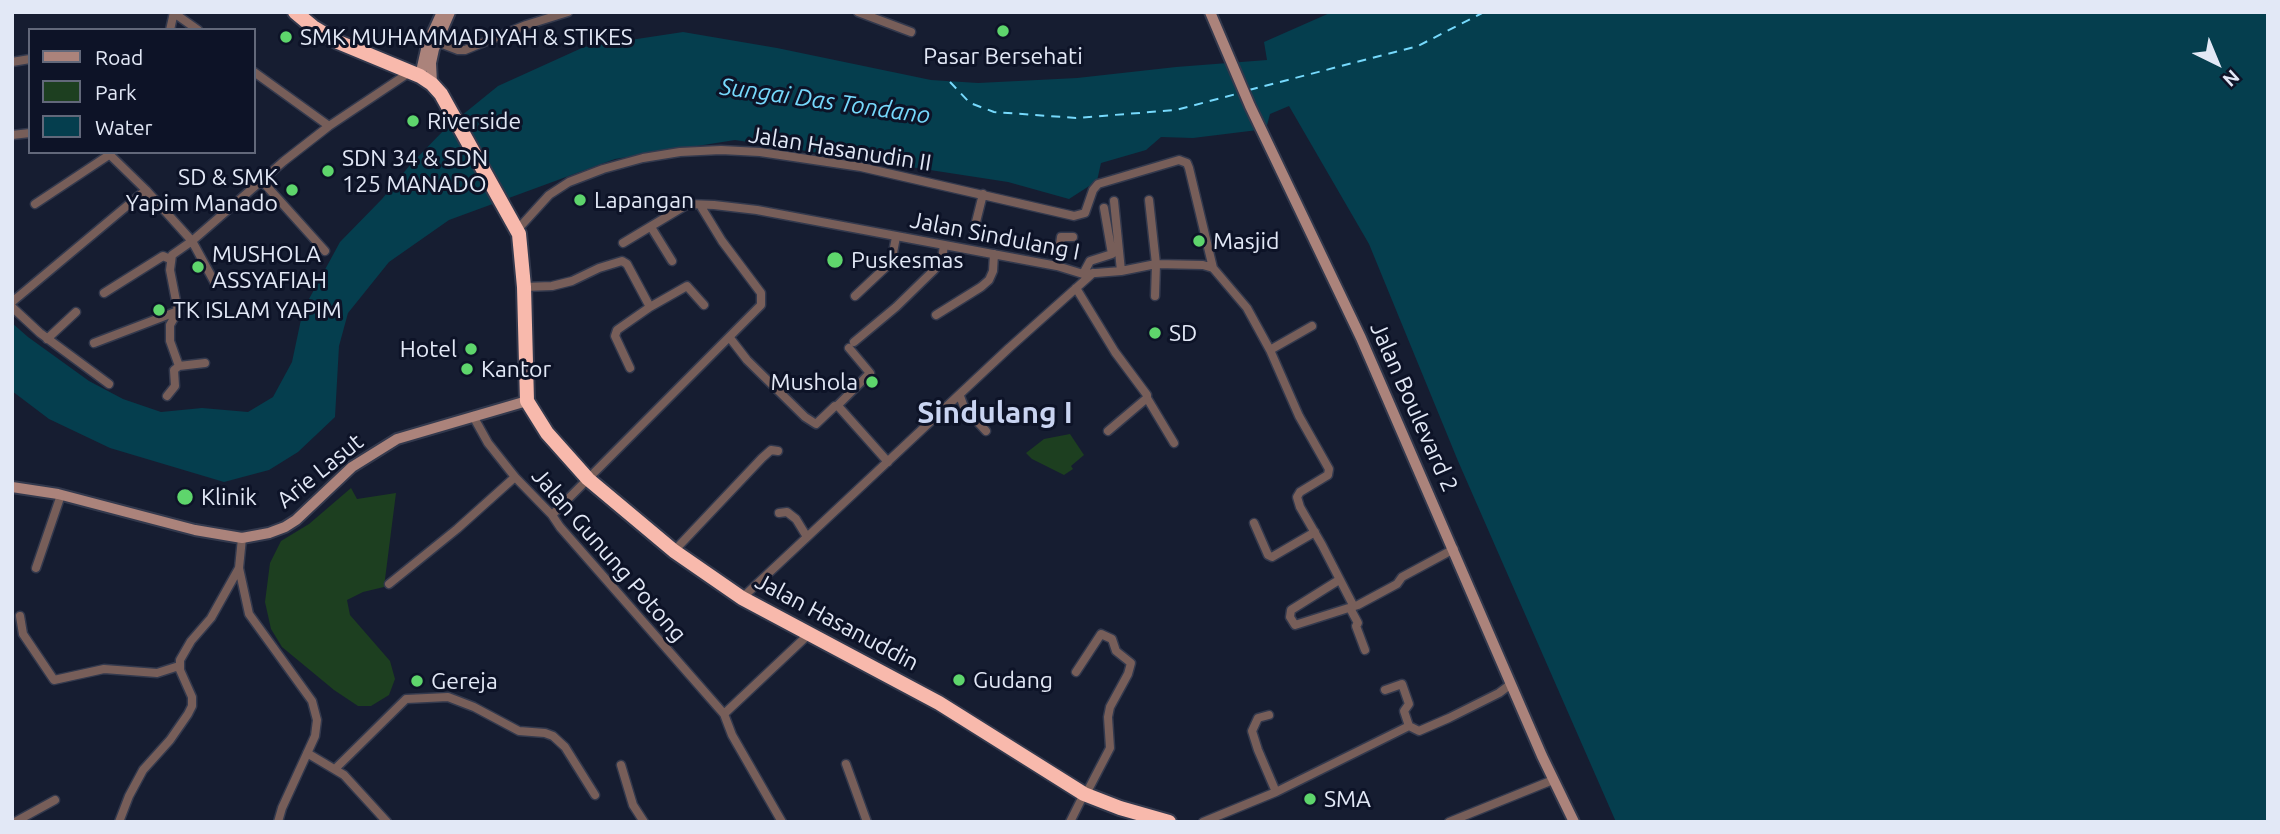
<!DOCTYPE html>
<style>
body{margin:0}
#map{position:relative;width:2280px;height:834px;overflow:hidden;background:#161d31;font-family:Ubuntu,sans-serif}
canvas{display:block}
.frame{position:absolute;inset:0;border:14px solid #e2e8f6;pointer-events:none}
.legend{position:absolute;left:28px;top:28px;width:228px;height:126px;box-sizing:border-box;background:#0d1327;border:2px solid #62687a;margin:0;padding:9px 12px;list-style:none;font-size:21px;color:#e2e8f6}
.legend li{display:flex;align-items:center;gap:14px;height:35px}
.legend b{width:35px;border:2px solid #62687a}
.north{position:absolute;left:2182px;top:28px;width:70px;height:70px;-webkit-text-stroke:5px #0d1327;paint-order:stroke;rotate:137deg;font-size:19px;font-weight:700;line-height:28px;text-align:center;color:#e2e8f6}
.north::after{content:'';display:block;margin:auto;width:24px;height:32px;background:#e2e8f6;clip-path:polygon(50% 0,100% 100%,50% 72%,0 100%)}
</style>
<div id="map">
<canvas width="2280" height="834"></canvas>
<div class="frame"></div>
<ul class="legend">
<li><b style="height:9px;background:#ab837b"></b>Road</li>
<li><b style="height:19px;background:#1d3f20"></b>Park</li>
<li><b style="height:19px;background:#053e4e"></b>Water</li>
</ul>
<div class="north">N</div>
</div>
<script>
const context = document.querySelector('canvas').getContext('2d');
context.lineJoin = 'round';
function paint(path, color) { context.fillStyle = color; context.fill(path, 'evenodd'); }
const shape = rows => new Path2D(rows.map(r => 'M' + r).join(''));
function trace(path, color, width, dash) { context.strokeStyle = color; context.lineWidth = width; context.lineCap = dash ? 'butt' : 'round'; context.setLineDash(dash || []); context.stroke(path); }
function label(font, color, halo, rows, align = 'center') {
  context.font = font + ' Ubuntu,sans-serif'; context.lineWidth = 6; context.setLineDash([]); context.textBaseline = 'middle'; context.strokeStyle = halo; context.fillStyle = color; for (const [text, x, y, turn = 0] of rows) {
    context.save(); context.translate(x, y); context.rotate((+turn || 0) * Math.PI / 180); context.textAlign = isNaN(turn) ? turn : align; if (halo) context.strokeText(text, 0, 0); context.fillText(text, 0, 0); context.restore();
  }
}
paint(shape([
 [1070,434,1084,455,1071,466,1073,469,1064,475,1032,459,1026,453,1044,439],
 [351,488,357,499,396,493,384,587,363,592,347,600,350,615,390,661,395,679,389,695,371,706,358,706,334,690,282,647,271,629,265,602,270,563,281,541,309,524]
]), '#1d3f20');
paint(shape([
 [1332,12,2268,12,2268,822,1616,822,1458,461,1369,244,1289,106,1270,114,1266,129,1193,138,1161,137,1146,150,1101,163,1097,181,1069,199,1008,182,735,140,615,159,449,220,389,262,348,313,339,346,335,417,298,452,269,470,224,482,110,448,49,419,12,391,12,323,28,337,89,381,123,399,161,412,202,408,248,412,273,397,292,362,303,310,340,242,382,199,410,165,445,129,498,86,584,47,683,32,777,48,931,80,978,83,1077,78,1176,67,1267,60,1264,42]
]), '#053e4e');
trace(shape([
 [950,82,970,103,994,112,1076,118,1176,110,1240,93],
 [1249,90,1418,46,1484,12]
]), '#76d9fc', 2, [9, 7]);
const street = shape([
 [858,12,911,32],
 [174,13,198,30],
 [170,30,174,12],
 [432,40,458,50,465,50,526,25,568,12],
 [12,62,30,59],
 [254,72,329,126],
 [12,135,30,133],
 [107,152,146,190,192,241,215,283],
 [262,181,325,251],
 [1149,200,1156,264,1155,296],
 [1114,201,1121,271],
 [35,204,109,155],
 [651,227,672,261],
 [518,229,549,195,569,182,603,169,643,158,680,152,721,150,760,152,861,167,1074,216,1085,213,1093,190,1098,184,1179,160,1187,163,1189,168,1213,268],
 [974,230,983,194],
 [623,243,688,204,714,205,757,210,1057,266,1083,274,1121,271,1156,264,1203,265,1213,268,1247,308,1270,350,1299,416,1329,469,1328,475,1300,492,1297,497,1300,507,1322,545,1353,605,1351,610,1358,623,1356,626,1365,650],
 [1057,266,1061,237,1073,237],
 [1083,274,1090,261,1112,254,1104,208],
 [524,287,552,286,572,281,599,268,622,261,627,264,650,307],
 [1076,288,1115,352,1147,395,1147,398,1108,431],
 [104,293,163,256,170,259],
 [855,296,887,266,892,258,896,237],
 [12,302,146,190],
 [12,307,40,333,109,384],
 [936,315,981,287,989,280,993,271,994,254],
 [730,338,747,360,805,417,816,424,835,406,838,406,888,462],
 [47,339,76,312],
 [854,342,896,307,934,270,942,259,944,245],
 [94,343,178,311],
 [1270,350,1312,326],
 [205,363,179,366,170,341,170,325,178,311,170,270,172,255,192,241,284,161,329,126,410,72],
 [630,368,615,336,617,330,650,307,687,286,704,305],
 [167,396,175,386,174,370,179,366],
 [960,396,964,407,986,431],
 [1147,398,1174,443],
 [837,406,870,373,849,348],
 [473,416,488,443,515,477,552,515,560,527,724,714],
 [779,513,787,512,796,519,807,537],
 [552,515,761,305,761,293,722,241,700,205],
 [1254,523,1268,555,1272,557,1315,532],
 [242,538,239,568,249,614,312,701,317,720,315,736,282,808,278,822],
 [674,551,762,458,771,450,778,451],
 [36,568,61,495],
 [1339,580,1291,610,1290,617,1295,625,1358,605,1397,584,1402,577,1454,549],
 [389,584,457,529,515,477],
 [742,598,1009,348,1093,273],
 [20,616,23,634,54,680,104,669,157,673,179,666],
 [1076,672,1101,634,1112,639,1116,651,1131,663,1128,674,1110,707,1108,717,1110,748,1086,794],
 [1385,690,1402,684,1409,704,1404,711,1409,726,1419,731,1449,718,1499,693,1511,684],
 [1269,715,1258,718,1252,731,1258,750,1276,792],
 [307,753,344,775,387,822],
 [846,764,867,822],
 [621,765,633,805,644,822],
 [335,769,406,699,448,697,474,707,519,731,545,733,553,736,565,747,595,795],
 [15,822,55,800],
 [119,822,129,796,143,770,170,740,188,714,192,706,192,697,180,670,180,660,191,641,211,618,239,568],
 [782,822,732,735,724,714,809,634],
 [1070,822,1084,794],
 [1203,822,1276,792,1409,726],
 [1449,822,1553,780]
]);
const secondary = shape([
 [1210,12,1250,106,1361,338,1542,756,1574,822],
 [420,76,427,45,442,12],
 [432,84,431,63,434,49,450,12],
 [12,487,58,494,195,530,242,538,269,533,285,527,296,520,352,467,397,439,527,401]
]);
const highway = shape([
 [295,12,313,27,338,42,420,76,432,84,441,94,519,234,524,287,527,401,547,433,588,479,674,551,742,598,939,703,1084,794,1120,808,1169,822]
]);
trace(street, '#33394d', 11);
trace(secondary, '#33394d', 14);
trace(highway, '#33394d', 18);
trace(street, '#775e59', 8);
trace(secondary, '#ab837b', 10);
trace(highway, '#f8b9ac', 14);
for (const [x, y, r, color] of [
 [1003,31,7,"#5ed56c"],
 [286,37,7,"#5ed56c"],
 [413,121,7,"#5ed56c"],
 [328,171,7,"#5ed56c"],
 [292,190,7,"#5ed56c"],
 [580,200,7,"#5ed56c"],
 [1199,241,7,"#5ed56c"],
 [835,260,9,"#5ed56c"],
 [198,267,7,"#5ed56c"],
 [159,310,7,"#5ed56c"],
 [1155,333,7,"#5ed56c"],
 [471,349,7,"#5ed56c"],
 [467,369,7,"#5ed56c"],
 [872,382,7,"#5ed56c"],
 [185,497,9,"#5ed56c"],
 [959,680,7,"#5ed56c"],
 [417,681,7,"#5ed56c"],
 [1310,799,7,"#5ed56c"]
]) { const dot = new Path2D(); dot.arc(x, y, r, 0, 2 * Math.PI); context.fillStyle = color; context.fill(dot); trace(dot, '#0d1327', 2.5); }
label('23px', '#e2e8f6', '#0d1327', [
 ["SMK MUHAMMADIYAH & STIKES",300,37],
 ["Pasar Bersehati",1003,56,"center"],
 ["Riverside",427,121],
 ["SDN 34 & SDN",342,158],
 ["125 MANADO",342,184],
 ["SD & SMK",278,177,"right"],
 ["Yapim Manado",278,203,"right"],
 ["Lapangan",594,200],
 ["Masjid",1213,241],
 ["MUSHOLA",212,254],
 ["ASSYAFIAH",212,280],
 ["Puskesmas",851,260],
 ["TK ISLAM YAPIM",173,310],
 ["SD",1169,333],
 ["Hotel",457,349,"right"],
 ["Kantor",481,369],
 ["Mushola",858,382,"right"],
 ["Klinik",201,497],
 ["Gudang",973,680],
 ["Gereja",431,681],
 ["SMA",1324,799]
], 'left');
label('23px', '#e2e8f6', '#0d1327', [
 ["Jalan Hasanudin II",840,149,9],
 ["Jalan Sindulang I",995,236,11],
 ["Jalan Boulevard 2",1414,407,66],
 ["Arie Lasut",320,471,-39],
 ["Jalan Gunung Potong",609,555,49],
 ["Jalan Hasanuddin",837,622,28]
]);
label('italic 24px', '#76d9fc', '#0d1327', [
 ["Sungai Das Tondano",825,101,8]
]);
label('bold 30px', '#c9d4f1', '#0d1327', [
 ["Sindulang I",995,413]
]);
</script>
